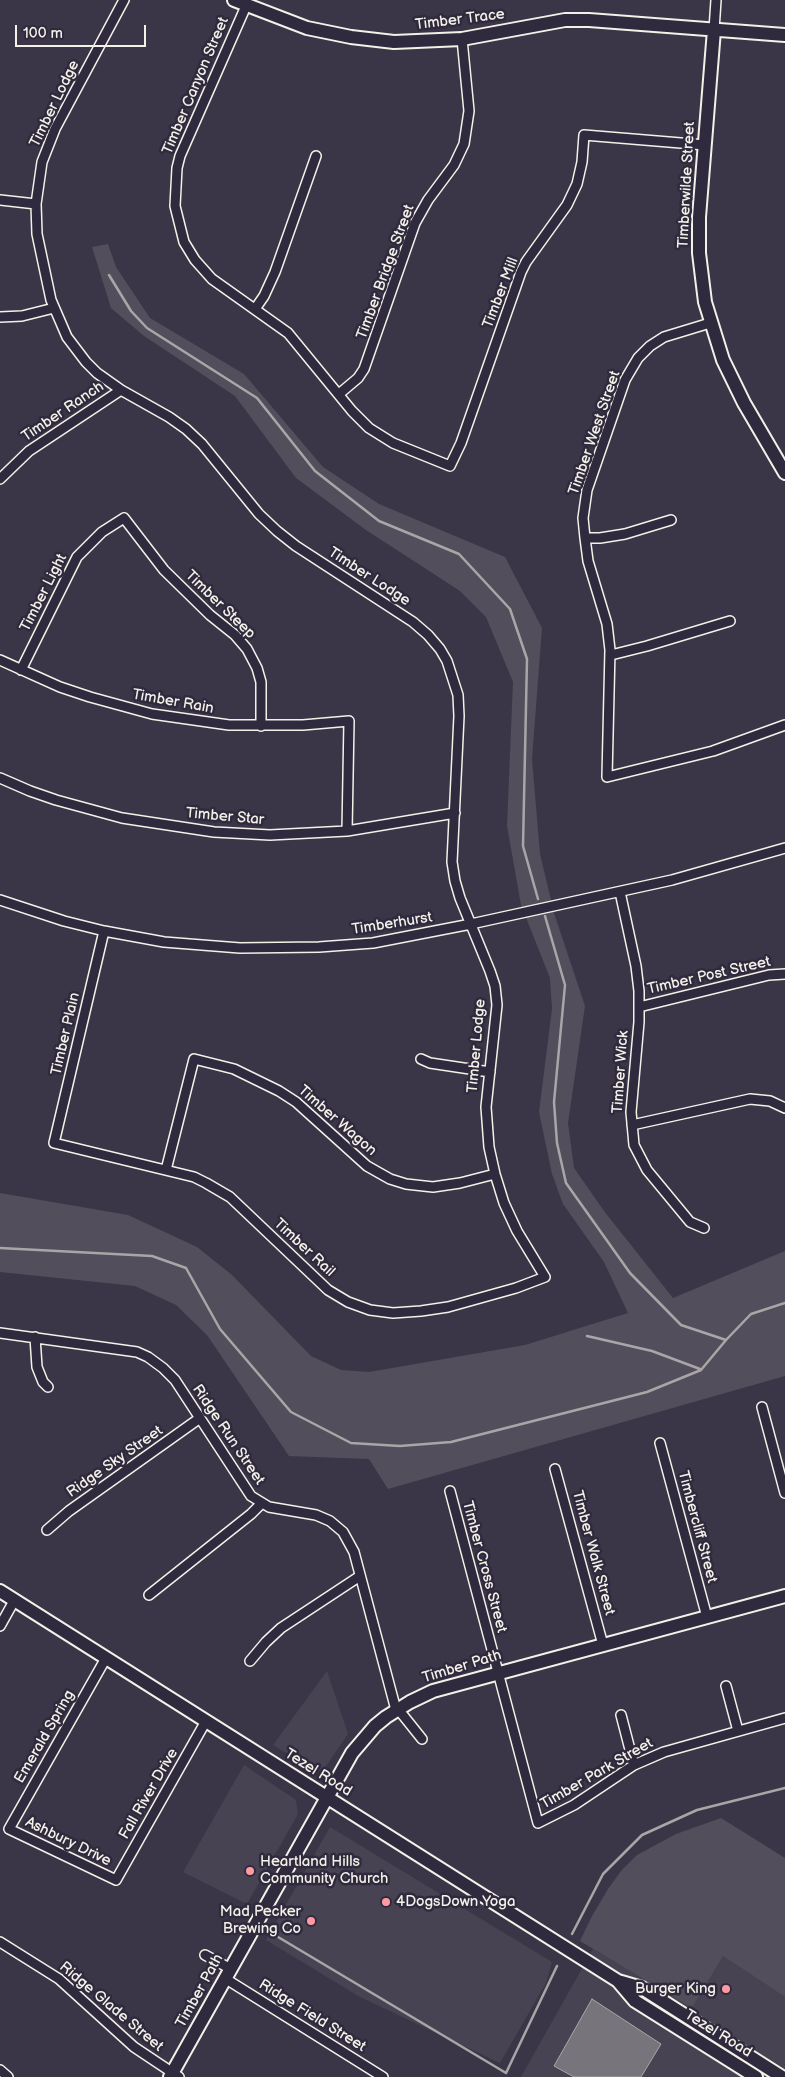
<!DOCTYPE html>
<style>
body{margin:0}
#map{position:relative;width:785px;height:2077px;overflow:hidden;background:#3b3647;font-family:"Balsamiq Sans",sans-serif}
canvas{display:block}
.scale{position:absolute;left:15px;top:25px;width:131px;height:22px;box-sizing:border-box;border:2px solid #f4f1e8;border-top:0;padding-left:6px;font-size:15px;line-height:18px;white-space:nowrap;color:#f4f1e8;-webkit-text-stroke:4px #2f2a3d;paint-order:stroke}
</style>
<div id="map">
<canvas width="785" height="2077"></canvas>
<div class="scale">100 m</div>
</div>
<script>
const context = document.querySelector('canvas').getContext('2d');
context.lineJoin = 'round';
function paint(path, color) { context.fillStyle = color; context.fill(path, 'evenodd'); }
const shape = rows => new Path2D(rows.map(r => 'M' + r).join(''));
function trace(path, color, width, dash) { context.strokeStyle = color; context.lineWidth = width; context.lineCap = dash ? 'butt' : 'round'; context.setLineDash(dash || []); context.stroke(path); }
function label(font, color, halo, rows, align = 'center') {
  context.font = font + ' "Balsamiq Sans",sans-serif'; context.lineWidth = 5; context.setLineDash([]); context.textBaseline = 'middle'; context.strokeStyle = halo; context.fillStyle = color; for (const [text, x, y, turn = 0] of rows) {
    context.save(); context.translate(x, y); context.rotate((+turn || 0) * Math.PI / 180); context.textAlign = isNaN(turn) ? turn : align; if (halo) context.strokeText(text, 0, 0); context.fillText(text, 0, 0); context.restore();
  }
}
paint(shape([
 [327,1671,348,1734,324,1769,316,1771,273,1745],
 [244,1765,296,1800,298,1814,247,1904,183,1872],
 [330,1827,552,1962,546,1983,500,2063,360,1997,266,1940],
 [593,1949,692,2007,723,1956,785,1997,785,2077,521,2077]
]), '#484352');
paint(shape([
 [108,244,116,267,150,318,244,374,323,467,379,504,505,557,542,628,532,759,540,854,554,913,585,1006,568,1123,574,1168,604,1211,673,1298,785,1251,785,1376,388,1489,369,1459,289,1456,207,1335,176,1305,135,1286,0,1272,0,1193,128,1215,197,1247,232,1275,311,1356,341,1370,369,1372,525,1345,628,1313,604,1262,563,1204,552,1174,539,1112,552,1009,550,978,521,905,507,826,513,682,486,617,460,591,366,530,296,478,235,396,144,336,111,308,92,247],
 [721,1818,785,1858,785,1997,723,1956,692,2008,580,1941,592,1916,608,1889,621,1871,637,1855,676,1834]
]), '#534e5c');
const water = shape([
 [592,1999,661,2044,641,2077,574,2077,554,2066,592,1999]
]);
paint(water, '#78747b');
trace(water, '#aaa6a7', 1);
trace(shape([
 [109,275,131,311,147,328,257,398,315,471,379,521,459,554,510,609,527,659,523,846,538,899],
 [545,916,565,985,554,1102,557,1143,566,1183,630,1273,681,1325,726,1340],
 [0,1248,152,1256,186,1268,220,1329,291,1412,351,1443,400,1446,451,1442,647,1392,701,1370,726,1340,751,1314,785,1303],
 [587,1336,652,1351,700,1369],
 [268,1931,506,2073,557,1966],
 [572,1934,603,1874,642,1835,697,1810,785,1788]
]), '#aaa6a7', 2.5);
const street = shape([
 [246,6,180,156,177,168,175,206,184,242,195,260,212,279,288,333,352,411,369,428,393,443,450,466,461,443,521,272,526,262,567,205,577,184,582,162,584,135,705,145],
 [714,30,716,0],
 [0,200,36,204],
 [255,309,264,296,275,272,316,156],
 [0,317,22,316,54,308],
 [710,323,664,337,650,346,638,358,625,380,587,490,583,518,585,538,588,561,607,624,610,650,607,777,713,751,785,725],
 [339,394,358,378,364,369,415,223,428,200,454,165,464,144,469,111,462,39],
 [0,479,29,451,121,390],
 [585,538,600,538,625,534,671,520],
 [611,655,647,646,730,621],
 [0,660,60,687,90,697,152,714,229,725,303,725,349,721,347,831],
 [21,670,77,557,102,532,124,518,164,570,210,615,235,635,247,649,257,668,261,682,261,726],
 [0,778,30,791,56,800,122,818,214,832,270,835,347,831,455,813],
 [620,892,636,966,639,991,639,1022,631,1112,634,1145,647,1170,690,1222,704,1228],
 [0,900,64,921,104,931,164,942,240,948,319,947,373,943,471,924,672,880,785,848],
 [104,931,54,1143,194,1177,206,1183,230,1197,328,1290,348,1302,370,1310,393,1313,421,1311,448,1307,516,1288,545,1277,517,1231,504,1203,495,1174,489,1147,486,1107,497,1005,495,986,490,971,460,898,455,881,452,862,459,716,458,695,447,661,440,649,428,635,413,622,296,546,277,531,259,514,202,444,186,429,169,417,121,390,97,373,86,362,67,337,51,300,37,234,36,204,42,162,55,129,124,0],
 [639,1007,769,975,785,974],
 [421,1059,430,1063,490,1072],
 [632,1125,750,1099,770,1101,785,1108],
 [166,1170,194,1059,234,1069,279,1091,296,1102,367,1166,390,1179,406,1184,433,1187,460,1183,495,1174],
 [0,1333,137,1352,148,1357,163,1368,175,1380,251,1496,269,1507,316,1515,330,1521,343,1532,354,1552,396,1710],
 [35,1337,37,1367,43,1382,48,1387],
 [762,1407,785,1493],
 [660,1443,707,1617],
 [555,1469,603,1645],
 [450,1491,538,1823,574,1805,634,1765,664,1752,785,1718],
 [47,1530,69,1511,200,1418],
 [149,1595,251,1514,261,1504],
 [0,1626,14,1601],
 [106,1658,9,1829,116,1880,206,1721],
 [250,1661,266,1642,281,1628,360,1576],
 [726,1686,738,1731],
 [398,1709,422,1739],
 [621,1715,634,1765],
 [0,1942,59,1979,134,2047,179,2077],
 [205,1955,231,1969],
 [226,1979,383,2077],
 [0,2070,8,2077]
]);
const secondary = shape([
 [234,0,307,28,351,37,394,42,462,39,565,20,589,20,785,35],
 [714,30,699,217,699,253,705,302,723,360,744,403,785,473],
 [0,1591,618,1981,642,1988,782,2077],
 [618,1981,635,2001,756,2077],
 [170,2077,352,1753,375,1726,386,1717,410,1702,433,1691,785,1596]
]);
trace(street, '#f4f1e8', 12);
trace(secondary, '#f4f1e8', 16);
trace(street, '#2f2a3d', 9);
trace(secondary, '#2f2a3d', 12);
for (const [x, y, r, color] of [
 [250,1871,5,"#ff9aa2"],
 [386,1902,5,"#ff9aa2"],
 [311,1921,5,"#ff9aa2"],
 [726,1989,5,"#ff9aa2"]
]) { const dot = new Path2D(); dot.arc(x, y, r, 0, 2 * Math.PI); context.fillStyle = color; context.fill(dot); trace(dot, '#2f2a3d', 2); }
label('15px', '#f4f1e8', '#2f2a3d', [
 ["Timber Trace",460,20,-7],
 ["Timber Canyon Street",196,86,-67],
 ["Timber Lodge",55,104,-64],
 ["Timberwilde Street",687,185,-87],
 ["Timber Bridge Street",386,272,-70],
 ["Timber Mill",501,293,-69],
 ["Timber Ranch",63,412,-34],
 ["Timber West Street",595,433,-71],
 ["Timber Lodge",369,577,33],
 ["Timber Light",44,593,-63],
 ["Timber Steep",220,605,44],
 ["Timber Rain",173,702,10],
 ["Timber Star",225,817,5],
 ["Timberhurst",392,924,-9],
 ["Timber Post Street",709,976,-13],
 ["Timber Plain",66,1034,-77],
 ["Timber Lodge",477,1046,-85],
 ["Timber Wick",621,1072,-86],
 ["Timber Wagon",337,1121,41],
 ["Timber Rail",304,1248,43],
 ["Ridge Run Street",228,1435,56],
 ["Ridge Sky Street",115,1462,-35],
 ["Timbercliff Street",697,1527,75],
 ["Timber Walk Street",593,1553,75],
 ["Timber Cross Street",484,1567,75],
 ["Timber Path",462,1667,-17],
 ["Emerald Spring",45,1737,-60],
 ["Tezel Road",318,1773,32],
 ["Timber Park Street",597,1774,-30],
 ["Fall River Drive",149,1794,-60],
 ["Ashbury Drive",68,1842,26],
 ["Timber Path",200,1991,-61],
 ["Ridge Glade Street",111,2007,40],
 ["Ridge Field Street",312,2016,32],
 ["Tezel Road",718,2034,32]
]);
label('15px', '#f4f1e8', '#2f2a3d', [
 ["Heartland Hills",260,1862],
 ["Community Church",260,1879],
 ["4DogsDown Yoga",396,1902],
 ["Mad Pecker",301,1912,"right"],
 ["Brewing Co",301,1929,"right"],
 ["Burger King",716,1989,"right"]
], 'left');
</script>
